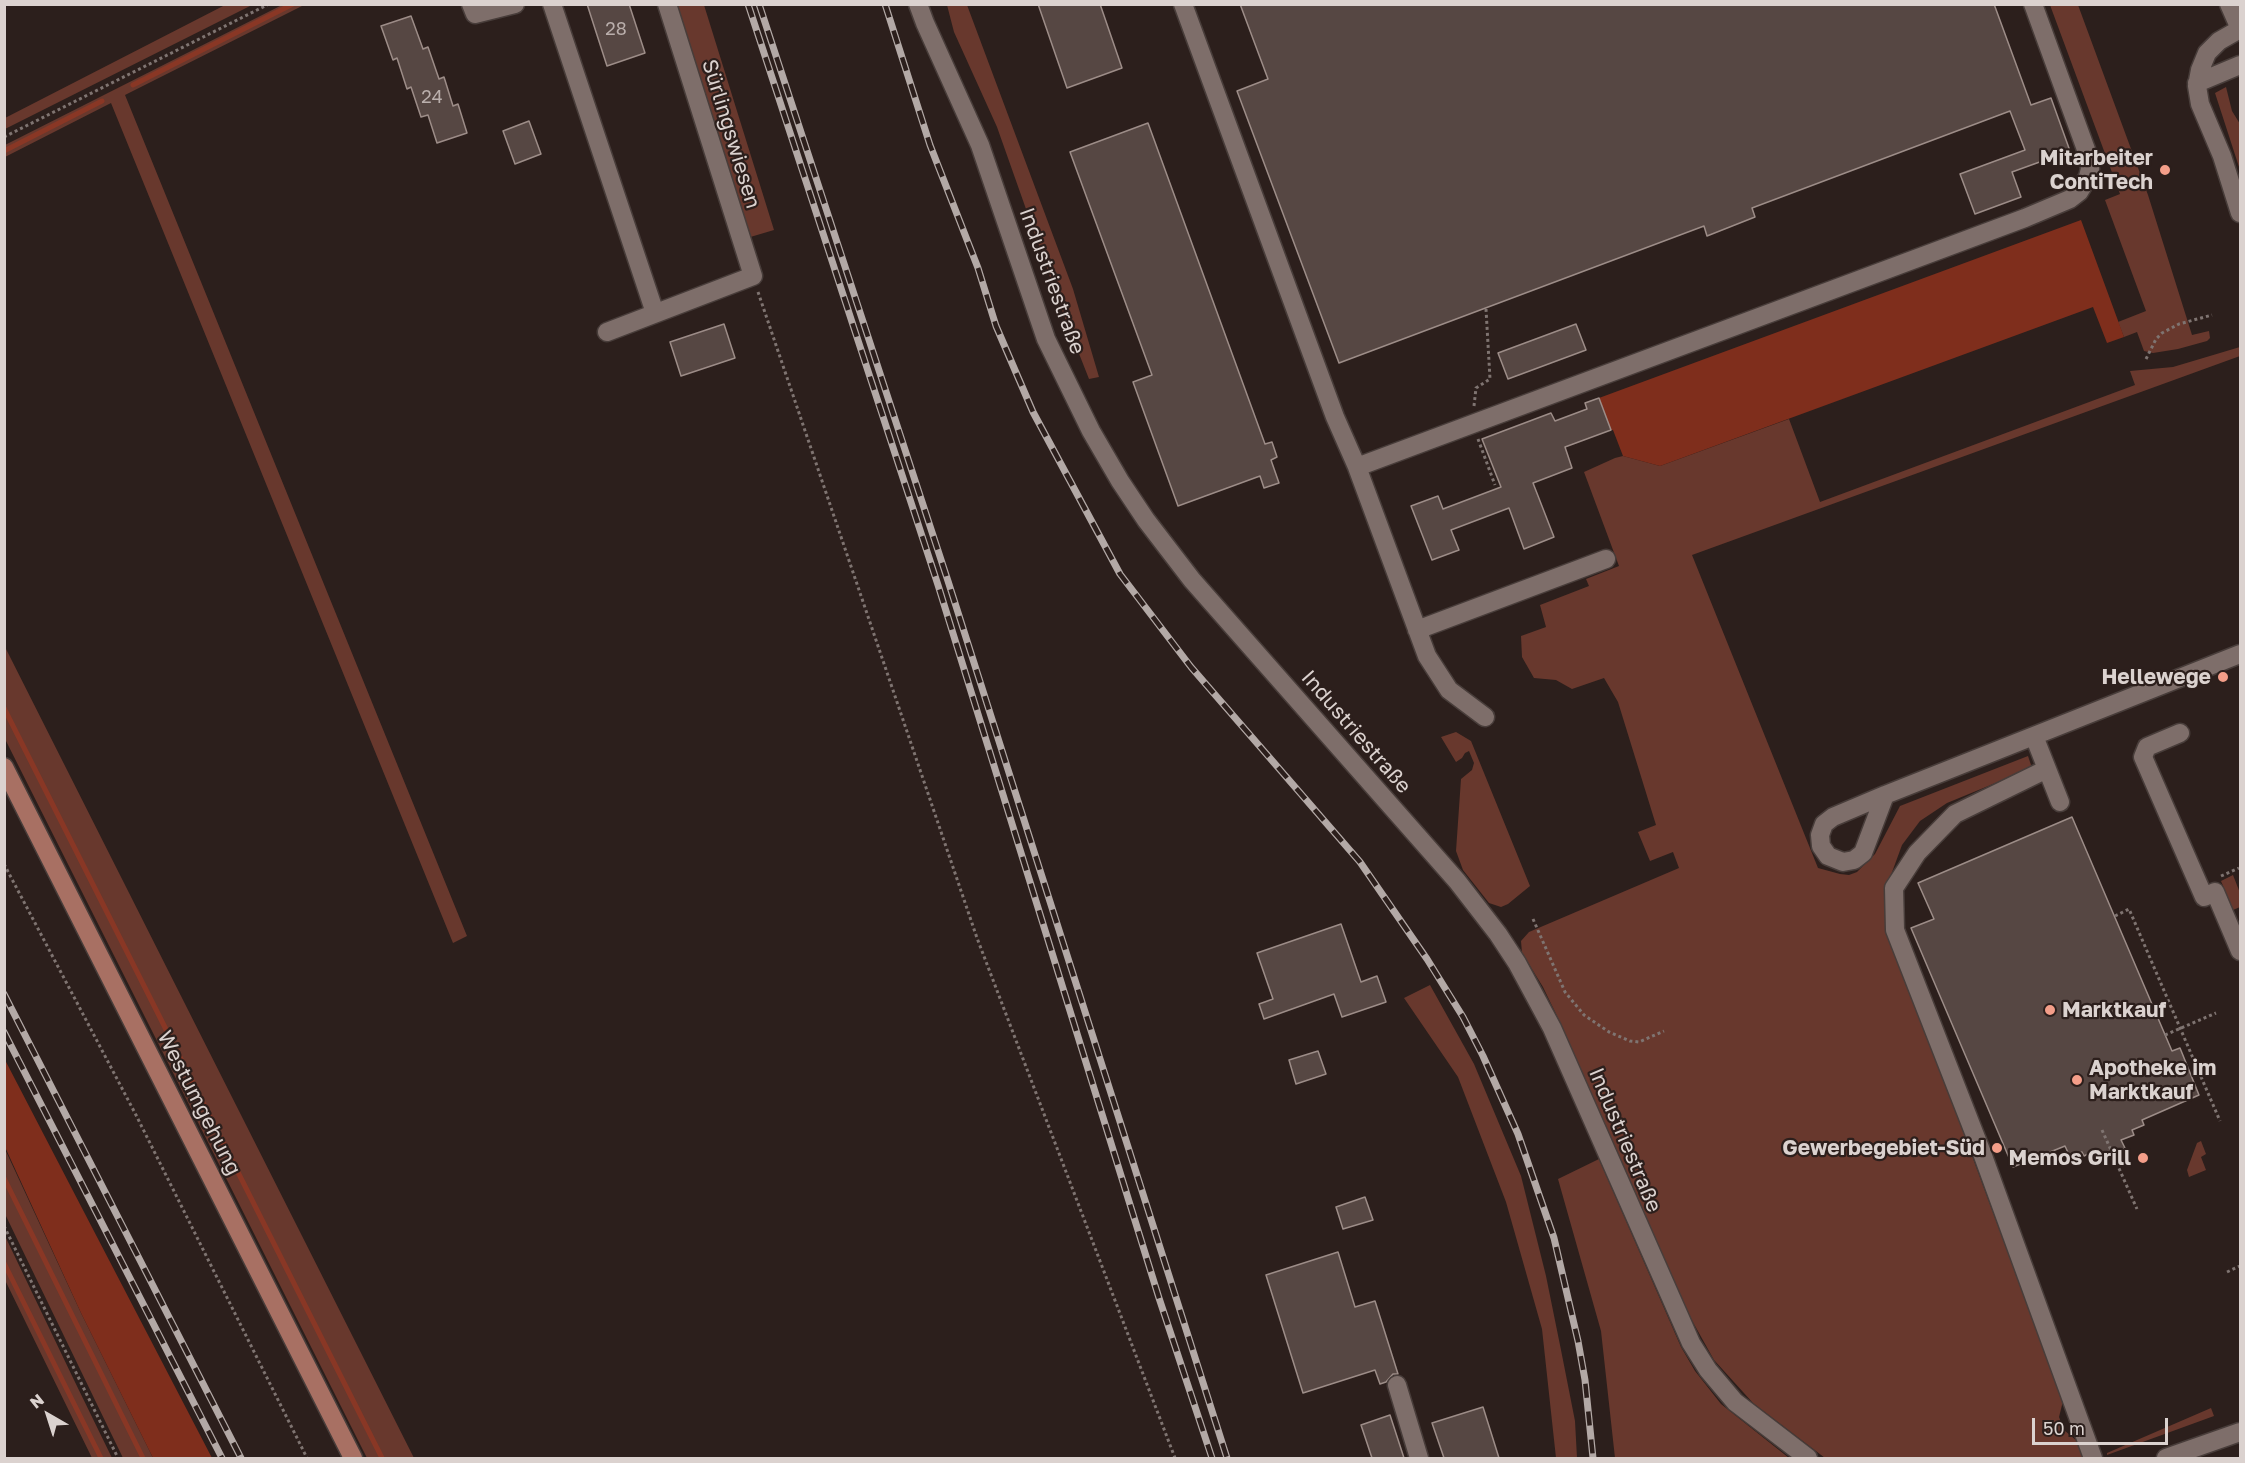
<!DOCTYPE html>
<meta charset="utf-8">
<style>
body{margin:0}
#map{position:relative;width:2245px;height:1463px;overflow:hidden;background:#2c1f1c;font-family:"Golos Text",sans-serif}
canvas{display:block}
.frame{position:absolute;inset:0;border:6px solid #dbd2cf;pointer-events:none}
.north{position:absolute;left:18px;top:1385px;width:60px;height:60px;-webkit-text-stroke:4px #2c1f1c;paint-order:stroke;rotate:321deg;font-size:16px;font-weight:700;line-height:24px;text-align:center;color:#dbd2cf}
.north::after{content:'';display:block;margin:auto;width:21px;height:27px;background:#dbd2cf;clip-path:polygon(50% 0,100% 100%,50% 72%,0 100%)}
.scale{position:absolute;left:2032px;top:1418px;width:136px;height:27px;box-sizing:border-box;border:3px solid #dbd2cf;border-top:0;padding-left:8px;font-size:18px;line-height:21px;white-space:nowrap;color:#dbd2cf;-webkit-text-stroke:4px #2c1f1c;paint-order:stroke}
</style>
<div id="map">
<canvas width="2245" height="1463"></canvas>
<div class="frame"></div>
<div class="north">N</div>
<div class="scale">50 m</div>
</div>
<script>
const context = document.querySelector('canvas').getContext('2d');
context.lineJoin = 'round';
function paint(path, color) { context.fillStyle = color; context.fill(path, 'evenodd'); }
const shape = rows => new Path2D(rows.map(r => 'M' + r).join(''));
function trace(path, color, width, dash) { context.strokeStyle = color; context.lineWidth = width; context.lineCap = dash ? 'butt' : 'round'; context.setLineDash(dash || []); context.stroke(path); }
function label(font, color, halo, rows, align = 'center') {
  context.font = font + ' "Golos Text",sans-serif'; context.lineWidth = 4.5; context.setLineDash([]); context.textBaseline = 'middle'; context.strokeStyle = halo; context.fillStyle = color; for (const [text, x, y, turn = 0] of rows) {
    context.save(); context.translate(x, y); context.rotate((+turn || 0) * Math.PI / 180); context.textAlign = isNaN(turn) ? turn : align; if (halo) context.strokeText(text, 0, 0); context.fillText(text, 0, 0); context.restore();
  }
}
paint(shape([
 [227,4,252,5,5,129,5,118],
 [282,5,304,5,125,95,467,936,453,943,111,103,5,157,5,145],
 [674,5,704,5,774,230,747,238],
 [947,5,967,5,1073,289,1099,377,1089,379,1061,308,997,127,954,32],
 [2050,5,2078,5,2148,195,2192,335,2209,331,2210,338,2207,341,2178,349,2153,353,2144,351,2137,332,2124,337,2118,322,2146,311,2105,200,2120,194],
 [2226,87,2232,111,2240,124,2240,170,2215,93],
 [2240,347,2240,356,1692,555,1818,868,1840,874,1849,875,1857,872,1875,854,1900,806,2028,756,2032,768,1947,803,1920,821,1902,845,1891,875,1889,892,1889,932,2063,1401,2059,1417,2064,1430,2078,1442,2084,1458,1825,1458,1753,1403,1714,1360,1680,1299,1556,1014,1543,987,1522,953,1521,941,1529,932,1679,868,1673,852,1650,861,1638,832,1656,825,1618,702,1604,678,1572,689,1556,680,1534,678,1522,657,1521,636,1546,627,1540,605,1589,586,1586,579,1619,566,1584,472,1615,458,1623,456,1660,466,1789,419,1820,502,2135,385,2130,371,2173,367],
 [5,647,414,1458,367,1458,5,739],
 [1456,732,1471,741,1530,886,1508,904,1501,907,1489,903,1463,870,1456,851,1461,779,1472,770,1474,763,1469,751,1465,753,1462,758,1456,762,1441,737],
 [2233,875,2240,893,2240,907,2233,910,2221,881],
 [1430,985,1474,1064,1521,1176,1546,1276,1561,1350,1575,1421,1577,1458,1556,1458,1542,1329,1506,1202,1458,1077,1404,998],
 [2201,1141,2206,1154,2201,1157,2206,1170,2189,1177,2187,1170,2197,1143],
 [4,1147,81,1313,153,1458,123,1458,5,1214],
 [1599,1159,1681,1347,1695,1371,1721,1404,1789,1458,1615,1458,1601,1331,1558,1179],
 [5,1236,74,1380,112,1458,92,1458,5,1280],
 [2211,1408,2214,1416,2107,1455,2107,1453]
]), '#68382d');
paint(shape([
 [2081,220,2124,337,2107,343,2093,307,1660,466,1623,456,1613,430,1611,430,1599,398],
 [4,1058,71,1187,212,1458,153,1458,81,1313,5,1147]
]), '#7f2e1c');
trace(shape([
 [133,85,293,4],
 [4,151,102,101],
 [4,708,382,1458],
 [4,1178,143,1458],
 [4,1263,101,1458]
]), '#893725', 5);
const building = shape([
 [587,4,629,4,645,53,607,66,587,4],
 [1038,4,1100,4,1122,68,1067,88,1038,4],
 [1240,4,1994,4,2031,105,2051,98,2070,151,2012,172,2021,197,1975,214,1960,174,2025,150,2010,111,1752,208,1755,217,1707,236,1704,226,1339,363,1237,91,1268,79,1240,4],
 [411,16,423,49,428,47,439,79,444,77,453,106,458,104,467,133,437,143,428,115,421,117,411,87,407,89,397,58,393,60,381,26,411,16],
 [529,121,541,154,515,164,503,131,529,121],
 [1148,123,1265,444,1272,442,1277,457,1271,460,1279,483,1264,488,1260,476,1178,506,1133,382,1152,375,1070,152,1148,123],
 [724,324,735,358,681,376,670,342,724,324],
 [1576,324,1586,350,1508,379,1498,353,1576,324],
 [1599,398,1611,430,1565,447,1572,468,1533,483,1554,537,1524,549,1509,508,1451,530,1459,550,1432,560,1411,506,1438,496,1443,509,1501,487,1482,439,1551,413,1555,421,1587,409,1585,403,1599,398],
 [2072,817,2172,1051,2180,1048,2199,1095,2142,1120,2144,1125,2132,1130,2134,1135,2121,1140,2125,1148,2100,1159,2096,1150,2084,1156,2082,1152,2070,1157,2065,1146,2013,1167,1911,928,1934,919,1918,883,2072,817],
 [1341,924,1361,982,1377,976,1386,1002,1342,1017,1334,994,1264,1019,1259,1004,1273,999,1257,953,1341,924],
 [1318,1051,1326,1074,1296,1084,1289,1060,1318,1051],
 [1365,1197,1373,1220,1343,1229,1336,1207,1365,1197],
 [1338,1252,1355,1307,1375,1301,1398,1374,1393,1374,1386,1382,1380,1384,1375,1370,1303,1393,1266,1275,1338,1252],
 [1483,1407,1499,1458,1444,1458,1432,1423,1483,1407],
 [1390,1415,1404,1458,1372,1458,1361,1425,1390,1415]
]);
paint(building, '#564743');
trace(building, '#9d8d88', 1.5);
const minor = shape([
 [471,4,475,14,515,4],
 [552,4,655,313],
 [918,4,925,23,980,145,1046,339,1091,431,1120,481,1146,520,1192,580,1457,881,1498,934,1517,963,1552,1028,1691,1343,1708,1370,1735,1402,1808,1458],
 [1183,4,1335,417,1357,467,1427,656,1449,690,1485,717],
 [2229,4,2240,29],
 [2240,29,2219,41,2207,53,2200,70,2197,86,2200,104,2222,156,2240,213],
 [2197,83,2240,65],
 [607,332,753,276,667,4],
 [1357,467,2025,218,2070,199,2079,192,2088,177,2090,169,2088,155,2033,4],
 [1417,630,1606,559],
 [2180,733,2147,747,2143,757,2204,897,2215,892,2240,951],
 [2034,736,2060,802],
 [2047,769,1955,814,1917,853,1894,888,1895,930,1982,1153,2093,1458],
 [1885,795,1863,853,1854,860,1843,862,1828,856,1821,846,1820,835,1824,824,1833,817,1885,795,2240,654],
 [1397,1385,1419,1458],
 [2166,1458,2240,1432]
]);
const major = shape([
 [4,767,353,1458]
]);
trace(minor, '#483d3a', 21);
trace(major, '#483d3a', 21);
trace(shape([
 [4,137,269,4],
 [758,292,977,938,1175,1458],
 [2146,359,2156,339,2162,333,2179,324,2212,315],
 [1474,406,1476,388,1490,379,1486,309],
 [1478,439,1495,485],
 [4,864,136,1115,307,1458],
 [2221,876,2239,868],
 [2115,916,2129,909,2220,1121],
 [1533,919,1565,992,1584,1015,1609,1032,1630,1041,1639,1042,1664,1031],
 [2165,1035,2216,1013],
 [2102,1130,2137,1209],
 [4,1226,118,1458],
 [2227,1272,2240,1266]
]), '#7f7471', 3, [3, 3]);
trace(minor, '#7e6e6a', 18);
trace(major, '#a87063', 18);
const rail = shape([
 [748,4,938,585,1159,1298,1212,1458],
 [759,4,948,581,1227,1458],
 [885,4,930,145,978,268,996,326,1033,412,1120,574,1191,667,1360,862,1427,959,1463,1017,1483,1056,1518,1134,1554,1238,1578,1341,1585,1380,1593,1458],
 [4,994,241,1458],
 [4,1032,222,1458]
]);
trace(rail, '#b3a9a6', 7);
trace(rail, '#2c1f1c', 4.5, [14]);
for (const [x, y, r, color] of [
 [2165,170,6,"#f49e89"],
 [2223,677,6,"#f49e89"],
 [2050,1010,6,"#f49e89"],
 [2077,1080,6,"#f49e89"],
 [1997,1148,6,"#f49e89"],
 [2143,1158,6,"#f49e89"]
]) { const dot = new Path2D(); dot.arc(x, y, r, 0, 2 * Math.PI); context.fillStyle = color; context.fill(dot); trace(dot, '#2c1f1c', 2); }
label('18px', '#baafac', null, [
 ["28",616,29],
 ["24",432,97]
]);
label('21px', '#dbd2cf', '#2c1f1c', [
 ["Sürlingswiesen",731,134,73],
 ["Industriestraße",1052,281,70],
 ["Industriestraße",1356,732,49],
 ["Westumgehung",199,1103,63],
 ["Industriestraße",1625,1140,67]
]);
label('bold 21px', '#dbd2cf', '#2c1f1c', [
 ["Mitarbeiter",2153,158],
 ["ContiTech",2153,182],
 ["Hellewege",2211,677],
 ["Marktkauf",2062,1010,"left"],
 ["Apotheke im",2089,1068,"left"],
 ["Marktkauf",2089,1092,"left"],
 ["Gewerbegebiet-Süd",1985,1148],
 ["Memos Grill",2131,1158]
], 'right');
</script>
